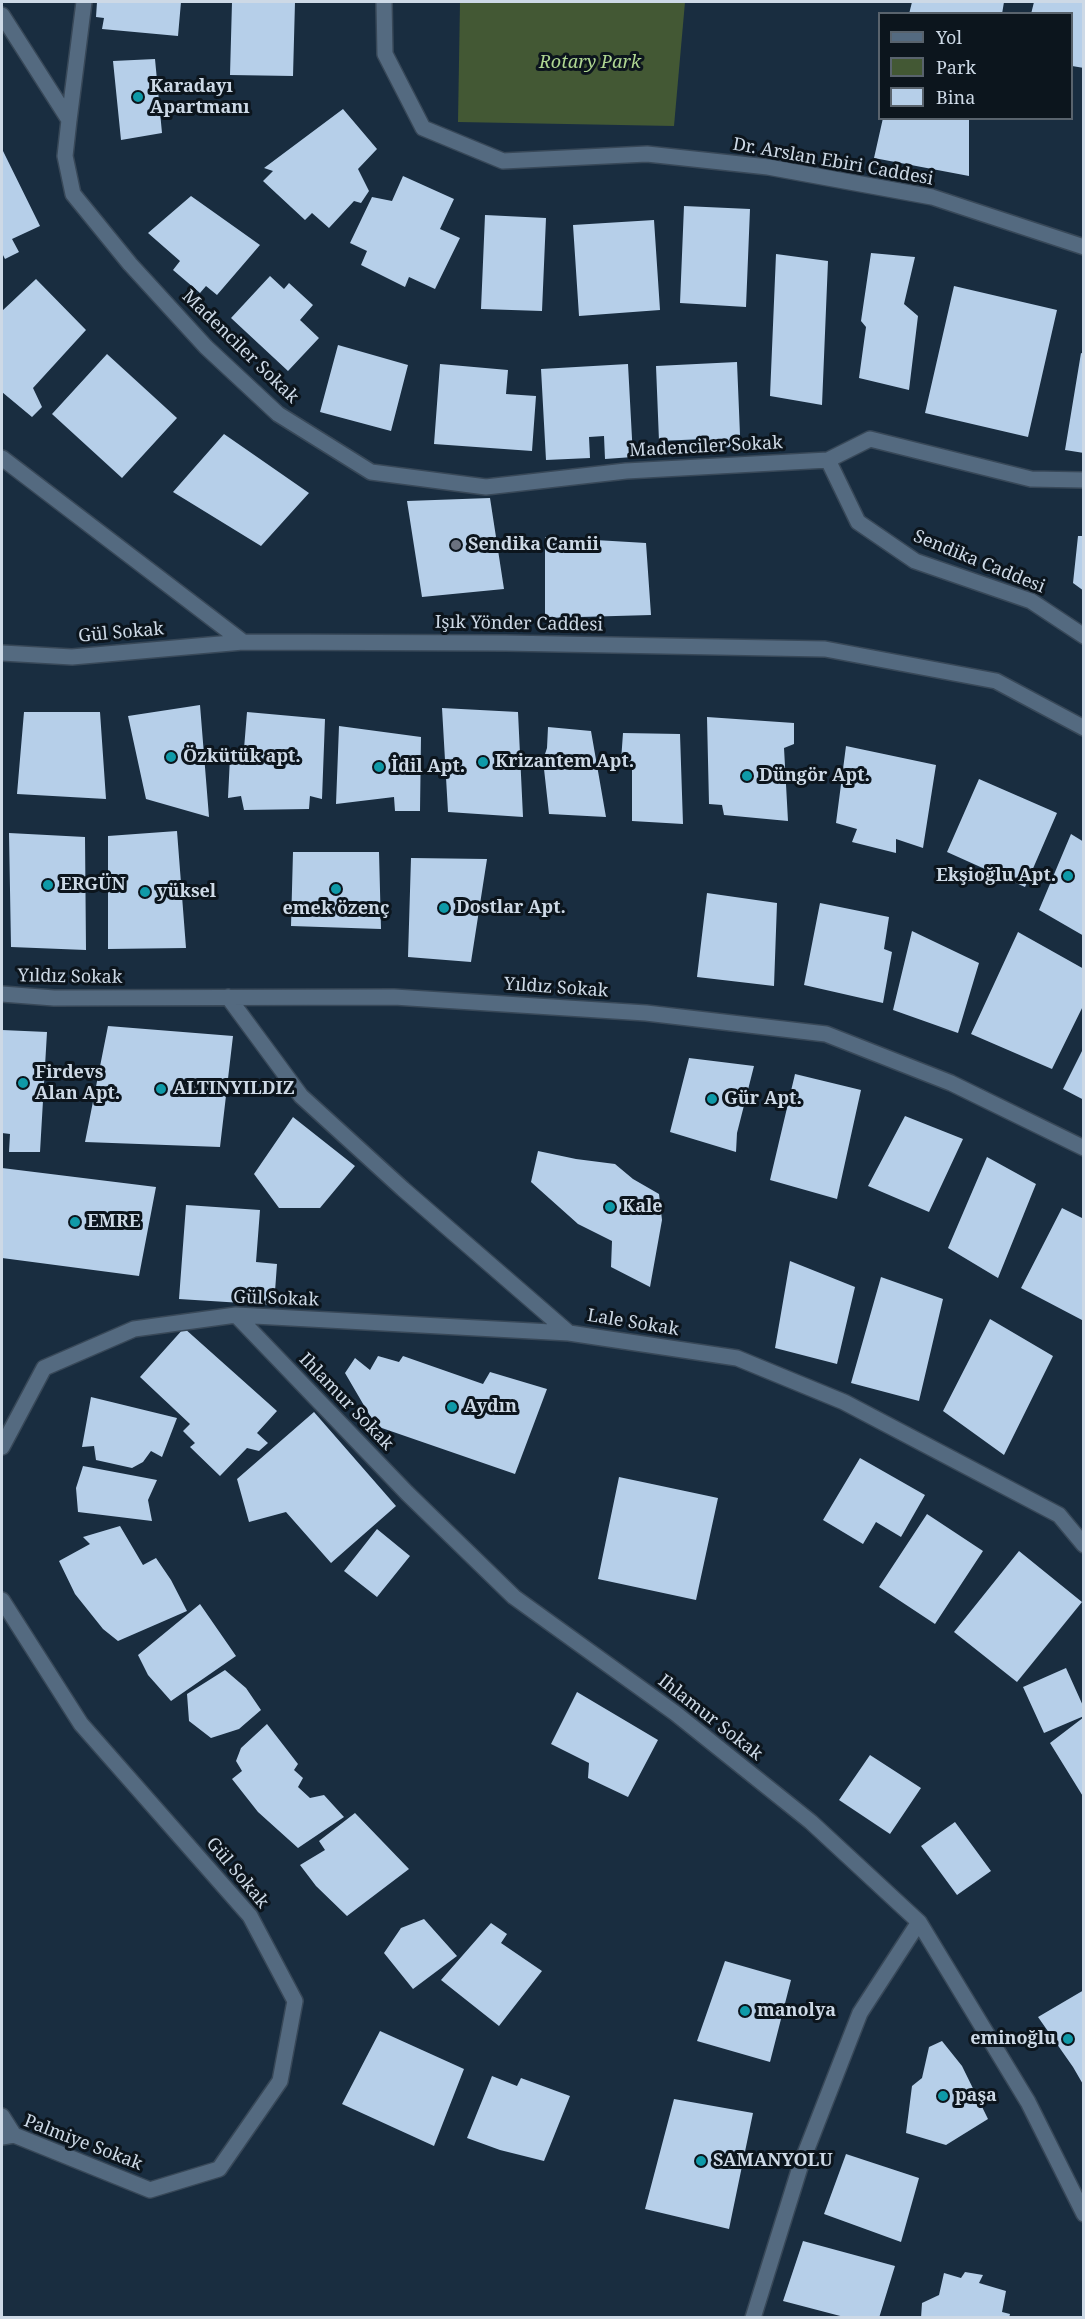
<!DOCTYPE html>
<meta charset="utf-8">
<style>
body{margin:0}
#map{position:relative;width:1085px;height:2319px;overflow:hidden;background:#192d40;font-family:"Noto Serif",serif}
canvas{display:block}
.frame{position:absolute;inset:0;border:3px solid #cdd9e6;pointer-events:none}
.legend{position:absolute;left:878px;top:12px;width:195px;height:108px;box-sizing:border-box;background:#0c151d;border:2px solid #59636d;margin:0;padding:8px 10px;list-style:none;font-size:18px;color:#cdd9e6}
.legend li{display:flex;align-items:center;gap:12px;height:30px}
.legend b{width:30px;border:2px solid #59636d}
</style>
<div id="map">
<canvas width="1085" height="2319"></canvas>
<div class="frame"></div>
<ul class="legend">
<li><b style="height:8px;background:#546a80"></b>Yol</li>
<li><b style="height:16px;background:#435834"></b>Park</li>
<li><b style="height:16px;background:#b6cfe9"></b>Bina</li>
</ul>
</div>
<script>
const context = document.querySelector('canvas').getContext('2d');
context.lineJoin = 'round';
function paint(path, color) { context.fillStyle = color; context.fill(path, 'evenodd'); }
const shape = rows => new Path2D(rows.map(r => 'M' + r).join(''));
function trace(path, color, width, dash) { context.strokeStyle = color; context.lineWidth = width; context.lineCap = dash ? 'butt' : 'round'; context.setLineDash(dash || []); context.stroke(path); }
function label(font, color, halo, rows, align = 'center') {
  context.font = font + ' "Noto Serif",serif'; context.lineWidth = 6; context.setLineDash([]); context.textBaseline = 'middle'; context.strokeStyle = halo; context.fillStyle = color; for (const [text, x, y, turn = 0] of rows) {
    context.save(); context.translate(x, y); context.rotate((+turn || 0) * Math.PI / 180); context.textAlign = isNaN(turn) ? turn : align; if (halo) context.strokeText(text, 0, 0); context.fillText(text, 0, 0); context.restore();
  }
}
paint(shape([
 [460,2,685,2,674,126,458,122]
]), '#435834');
paint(shape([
 [97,2,181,2,178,36,102,29,104,18,96,17],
 [232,2,295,2,293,76,230,75],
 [912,2,1004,2,1002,14,909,14],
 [1034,2,1084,2,1084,68,1072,66,1072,14,1031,14],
 [155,59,162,133,121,140,113,61],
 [343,109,377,149,358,169,369,191,361,203,354,201,329,228,312,213,305,220,263,181,273,171,264,168],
 [883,118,969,118,969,176,874,158],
 [3,151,40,226,12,239,19,252,5,259,2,253,2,152],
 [403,176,454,199,440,229,460,238,435,289,409,277,405,287,361,265,367,251,350,243,372,197,392,201],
 [191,196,260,245,217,295,206,286,200,293,173,270,180,261,148,233],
 [684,206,750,209,746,307,680,303],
 [485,215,546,218,542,311,481,309],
 [654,220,660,310,579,316,573,225],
 [871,253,915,257,904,304,918,316,909,390,859,378,866,327,861,321],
 [776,254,828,261,822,405,770,396],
 [270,276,284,289,289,283,313,305,300,320,319,338,288,371,231,318],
 [36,279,86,330,33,388,42,407,32,417,2,392,2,311],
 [954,286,1057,310,1028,437,925,413],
 [338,345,408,365,391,431,320,412],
 [1081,353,1084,354,1084,453,1065,450],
 [107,354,177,418,122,478,52,414],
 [737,362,740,435,734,435,734,447,704,448,704,439,659,441,656,366],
 [440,364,508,370,506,394,536,396,532,451,434,444],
 [628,364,633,457,605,459,604,436,589,437,590,458,546,460,541,369],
 [224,434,309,493,261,546,173,492],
 [490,498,504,589,422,597,407,501],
 [1078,536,1084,536,1084,591,1073,583],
 [545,537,646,543,651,615,545,618],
 [200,705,209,817,146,799,128,716],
 [442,708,518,712,523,817,448,812],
 [24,712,100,712,106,799,17,794],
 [247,712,325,719,322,799,310,796,309,809,244,810,241,796,228,798,230,757,243,761],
 [707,717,794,723,794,744,784,748,788,821,724,815,722,805,709,804],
 [339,726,421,737,420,811,395,811,394,797,336,804],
 [548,727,591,731,606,817,549,814,543,760,547,748],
 [623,733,680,734,683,824,632,821,632,764,621,761],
 [846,746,936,765,923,848,896,839,896,853,852,842,857,829,836,823],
 [979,779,1057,813,1025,887,947,852],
 [177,831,186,948,108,949,108,836],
 [9,833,85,837,86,950,11,947],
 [1071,834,1084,842,1084,936,1039,910],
 [293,852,379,852,381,929,291,926],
 [411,858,487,859,471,962,408,957],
 [707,893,777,903,774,986,697,977],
 [820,903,889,917,884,949,892,952,883,1003,804,985],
 [912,931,979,963,958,1033,893,1010],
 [1018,932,1084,969,1084,1004,1052,1069,971,1034],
 [108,1026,233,1036,220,1147,85,1142],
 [2,1030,47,1032,40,1152,9,1152,10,1134,2,1133],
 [1084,1047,1084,1100,1063,1089],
 [689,1058,754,1066,737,1133,736,1152,670,1132],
 [795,1074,861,1090,837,1199,770,1180],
 [905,1116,963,1139,929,1212,868,1186],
 [293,1117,355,1166,320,1208,279,1208,254,1174],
 [538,1151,576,1159,615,1164,633,1179,659,1194,662,1220,650,1287,611,1267,612,1241,578,1224,531,1182],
 [987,1157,1036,1184,998,1278,948,1248],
 [2,1168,156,1187,139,1276,2,1258],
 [186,1205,260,1210,256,1262,277,1264,274,1305,179,1299],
 [1062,1208,1084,1219,1082,1320,1021,1288],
 [790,1261,855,1287,837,1364,775,1348],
 [881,1277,943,1299,919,1401,851,1383],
 [990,1319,1053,1356,1004,1455,943,1411],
 [184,1328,277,1411,257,1433,268,1443,259,1451,247,1448,220,1476,190,1447,195,1443,183,1431,190,1424,140,1377],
 [378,1356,399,1362,403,1356,483,1384,490,1372,547,1389,515,1474,376,1426,345,1373,355,1358,370,1370],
 [91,1397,177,1418,162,1457,151,1451,143,1462,132,1468,96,1460,94,1446,82,1447],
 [314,1412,396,1506,331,1563,286,1512,249,1522,237,1479],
 [860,1458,925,1495,901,1537,876,1522,863,1544,823,1520],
 [83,1466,157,1480,148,1500,152,1521,78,1512,76,1488],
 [619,1477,718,1498,696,1600,598,1579],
 [927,1514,983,1551,935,1624,879,1587],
 [120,1526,143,1565,156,1558,171,1580,187,1611,118,1641,103,1629,75,1594,59,1561,90,1544,83,1537],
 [377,1529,410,1556,377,1597,344,1571],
 [1019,1551,1082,1602,1017,1682,954,1632],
 [200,1604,236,1656,171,1701,148,1675,138,1655],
 [1066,1668,1084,1708,1084,1716,1044,1733,1023,1687],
 [225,1670,246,1688,261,1710,239,1729,211,1738,189,1721,187,1694],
 [577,1692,658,1740,628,1797,588,1778,589,1763,551,1744],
 [1084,1717,1084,1798,1050,1743],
 [267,1724,298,1764,294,1770,303,1778,298,1787,310,1798,324,1795,344,1817,298,1848,258,1812,232,1779,242,1771,236,1761,241,1748],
 [870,1755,921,1788,890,1834,839,1800],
 [355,1813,409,1869,347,1916,316,1886,300,1865,325,1850,319,1841],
 [955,1822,991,1871,957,1895,921,1846],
 [424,1919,457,1956,413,1989,384,1953,401,1928],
 [491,1923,507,1934,501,1943,542,1971,499,2026,441,1980],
 [725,1961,791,1980,770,2062,697,2041],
 [1084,1990,1084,2086,1073,2067,1038,2017],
 [380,2031,464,2069,434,2146,342,2104],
 [942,2041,962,2066,988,2119,946,2145,906,2133,912,2086,922,2078,929,2047],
 [492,2076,517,2086,521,2078,570,2096,544,2161,500,2150,467,2138],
 [674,2099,753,2113,729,2229,645,2209],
 [846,2154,919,2178,901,2242,824,2214],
 [803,2241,895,2266,879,2318,848,2318,783,2301],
 [965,2272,983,2275,979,2283,1006,2291,1002,2312,1010,2314,1009,2318,921,2318,922,2303,939,2295,944,2273,961,2278]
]), '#b6cfe9');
const minor = shape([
 [384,2,385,54,423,128,503,161,647,154,768,167,932,197,1084,247],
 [2,15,69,120,65,156,73,194,130,264,206,347,278,414,371,472,486,487,626,471,828,460,870,439,1031,479,1084,480],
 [69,120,84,2],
 [2,458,243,642,505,643,825,649,996,681,1084,728],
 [828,460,858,522,915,561,1031,601,1084,636],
 [2,653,72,657,243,642],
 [2,994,54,998,394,997,646,1013,826,1034,951,1083,1084,1148],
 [228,997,301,1096,403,1189,569,1333,737,1358,844,1402,1059,1515,1084,1545],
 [236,1315,407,1493,514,1597,675,1713,811,1822,919,1922,1028,2102,1084,2214],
 [2,1447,44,1368,134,1329,236,1315,569,1333],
 [2,1600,81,1724,250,1916,295,2001,280,2081,219,2169,150,2190,14,2135,2,2137],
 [2,2116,14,2135],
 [753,2318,801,2164,860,2013,919,1922]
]);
trace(minor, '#384858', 18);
trace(minor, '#546a80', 15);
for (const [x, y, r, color] of [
 [138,97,6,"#0f9aa8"],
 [456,545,6,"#6b7280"],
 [171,757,6,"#0f9aa8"],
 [483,762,6,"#0f9aa8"],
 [379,767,6,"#0f9aa8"],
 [747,776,6,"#0f9aa8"],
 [1068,876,6,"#0f9aa8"],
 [48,885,6,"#0f9aa8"],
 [336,889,6,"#0f9aa8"],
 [145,892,6,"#0f9aa8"],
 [444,908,6,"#0f9aa8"],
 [23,1083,6,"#0f9aa8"],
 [161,1089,6,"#0f9aa8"],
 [712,1099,6,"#0f9aa8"],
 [610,1207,6,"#0f9aa8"],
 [75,1222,6,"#0f9aa8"],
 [452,1407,6,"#0f9aa8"],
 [745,2011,6,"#0f9aa8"],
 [1068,2039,6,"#0f9aa8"],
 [943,2096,6,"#0f9aa8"],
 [701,2161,6,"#0f9aa8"]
]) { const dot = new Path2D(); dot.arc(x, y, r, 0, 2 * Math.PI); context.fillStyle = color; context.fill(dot); trace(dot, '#0c151d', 2); }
label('italic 18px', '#afd792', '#0c151d', [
 ["Rotary Park",590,63]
]);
label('bold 18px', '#cdd9e6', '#0c151d', [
 ["Karadayı",150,87],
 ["Apartmanı",150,108],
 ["Sendika Camii",468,545],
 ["Özkütük apt.",183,757],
 ["Krizantem Apt.",495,762],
 ["İdil Apt.",391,767],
 ["Düngör Apt.",759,776],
 ["Ekşioğlu Apt.",1056,876,"right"],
 ["ERGÜN",60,885],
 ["yüksel",157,892],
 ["Dostlar Apt.",456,908],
 ["emek özenç",336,909,"center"],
 ["Firdevs",35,1073],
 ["Alan Apt.",35,1094],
 ["ALTINYILDIZ",173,1089],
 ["Gür Apt.",724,1099],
 ["Kale",622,1207],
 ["EMRE",87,1222],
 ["Aydın",464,1407],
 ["manolya",757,2011],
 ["eminoğlu",1056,2039,"right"],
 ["paşa",955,2096],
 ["SAMANYOLU",713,2161]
], 'left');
label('18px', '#cdd9e6', '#0c151d', [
 ["Dr. Arslan Ebiri Caddesi",833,162,10],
 ["Madenciler Sokak",240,347,44],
 ["Madenciler Sokak",706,447,-3],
 ["Sendika Caddesi",979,562,22],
 ["Işık Yönder Caddesi",519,624,1],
 ["Gül Sokak",121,633,-5],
 ["Yıldız Sokak",70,977,1],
 ["Yıldız Sokak",556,988,4],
 ["Gül Sokak",276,1299,2],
 ["Lale Sokak",633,1323,9],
 ["Ihlamur Sokak",346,1402,46],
 ["Ihlamur Sokak",710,1718,38],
 ["Gül Sokak",237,1873,50],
 ["Palmiye Sokak",83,2143,21]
]);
</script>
